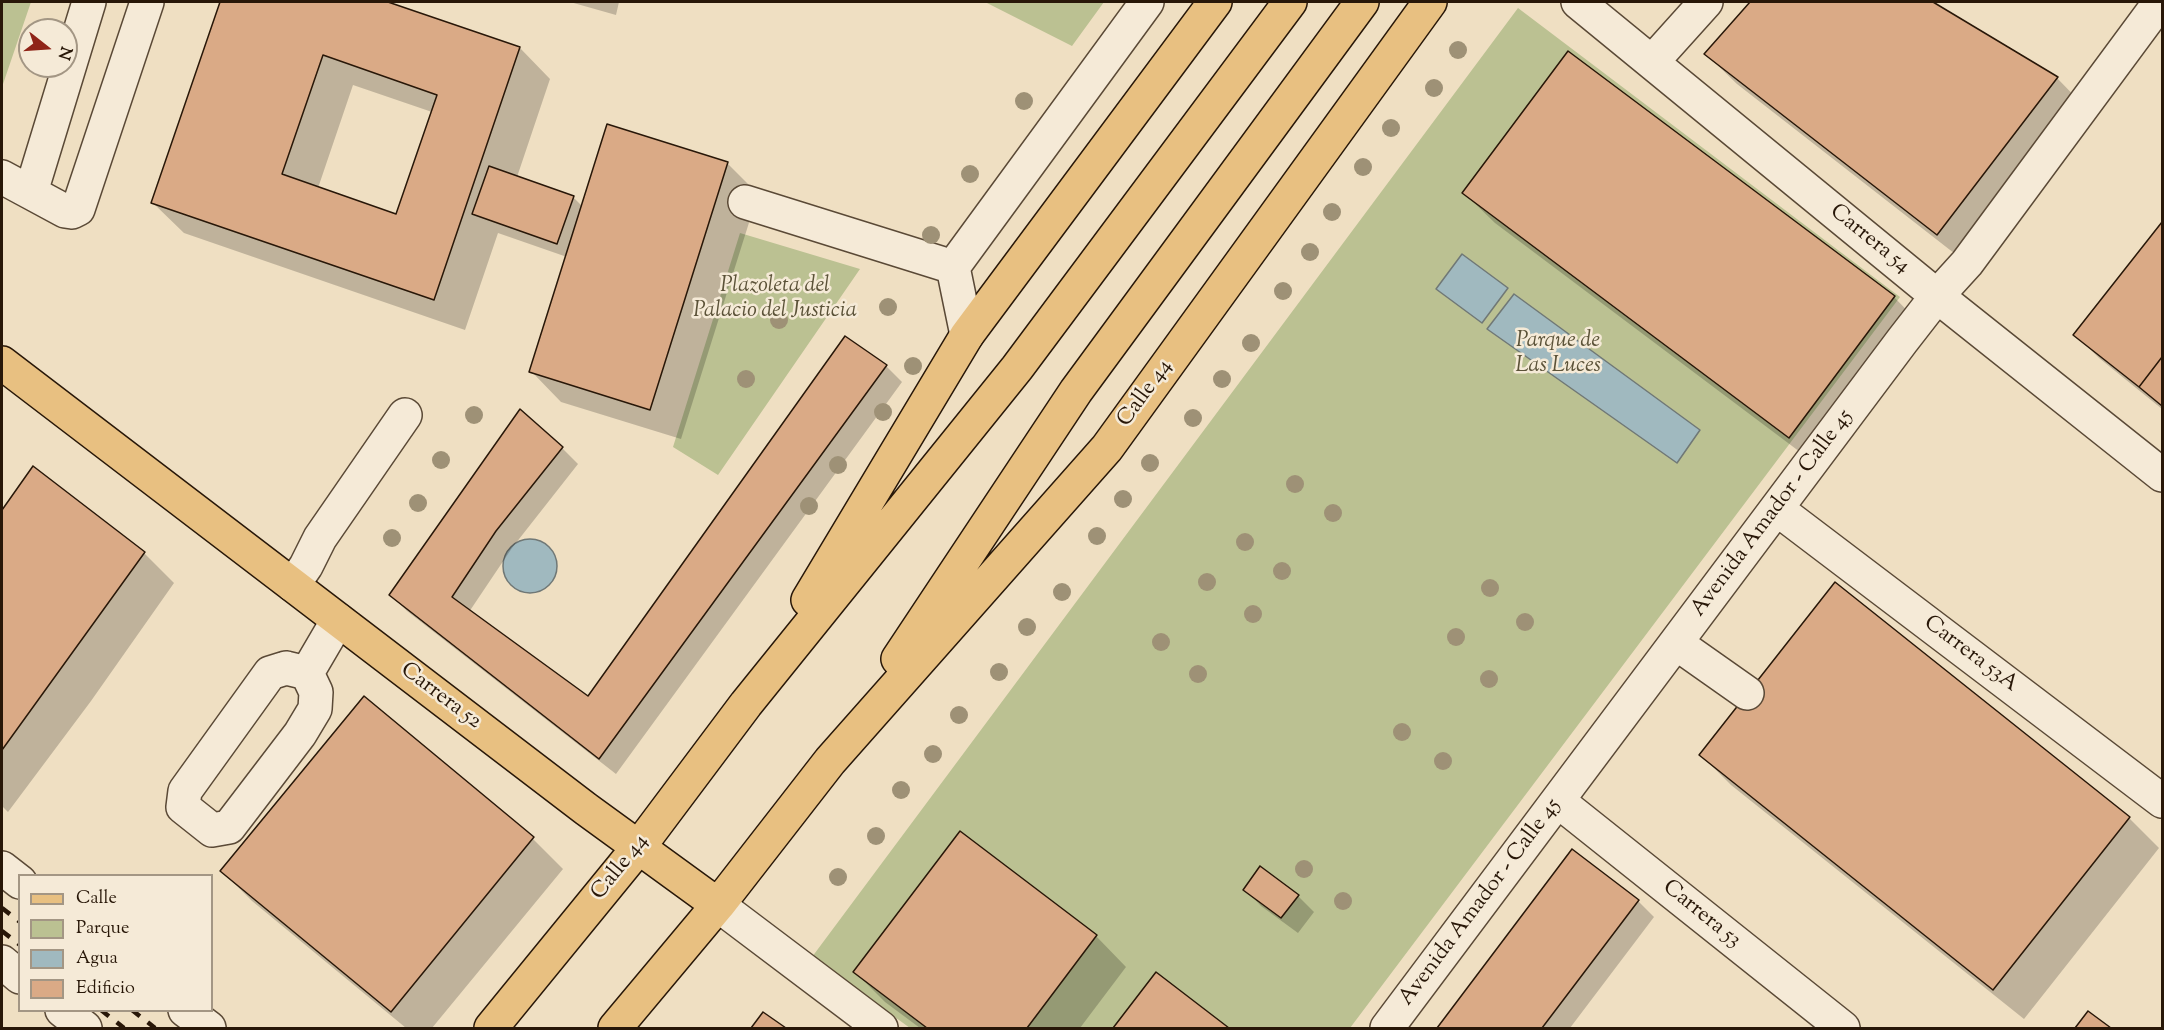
<!DOCTYPE html>
<style>
body{margin:0}
#map{position:relative;width:2164px;height:1030px;overflow:hidden;background:#efdfc2;font-family:"Sorts Mill Goudy",serif}
canvas{display:block}
.frame{position:absolute;inset:0;border:3px solid #281708;pointer-events:none}
.legend{position:absolute;left:18px;top:874px;width:195px;height:138px;box-sizing:border-box;background:#f5ead7;border:2px solid #a39684;margin:0;padding:8px 10px;list-style:none;font-size:18px;color:#281708}
.legend li{display:flex;align-items:center;gap:12px;height:30px}
.legend b{width:30px;border:2px solid #a39684}
.north{position:absolute;left:18px;top:18px;width:60px;height:60px;box-sizing:border-box;background:#f5ead7;border:2px solid #a39684;border-radius:50%;rotate:107deg;font-size:16px;font-weight:700;line-height:24px;text-align:center;color:#281708}
.north::after{content:'';display:block;margin:auto;width:21px;height:27px;background:#8f2418;clip-path:polygon(50% 0,100% 100%,50% 72%,0 100%)}
</style>
<div id="map">
<canvas width="2164" height="1030"></canvas>
<div class="frame"></div>
<ul class="legend">
<li><b style="height:8px;background:#e8c081"></b>Calle</li>
<li><b style="height:16px;background:#bbc192"></b>Parque</li>
<li><b style="height:16px;background:#a0b9bf"></b>Agua</li>
<li><b style="height:16px;background:#daaa86"></b>Edificio</li>
</ul>
<div class="north">N</div>
</div>
<script>
const context = document.querySelector('canvas').getContext('2d');
context.lineJoin = 'round';
function paint(path, color) { context.fillStyle = color; context.fill(path, 'evenodd'); }
const shape = rows => new Path2D(rows.map(r => 'M' + r).join(''));
function trace(path, color, width, dash) { context.strokeStyle = color; context.lineWidth = width; context.lineCap = dash ? 'butt' : 'round'; context.setLineDash(dash || []); context.stroke(path); }
function label(font, color, halo, rows, align = 'center') {
  context.font = font + ' "Sorts Mill Goudy",serif'; context.lineWidth = 5; context.setLineDash([]); context.textBaseline = 'middle'; context.strokeStyle = halo; context.fillStyle = color; for (const [text, x, y, turn = 0] of rows) {
    context.save(); context.translate(x, y); context.rotate((+turn || 0) * Math.PI / 180); context.textAlign = isNaN(turn) ? turn : align; if (halo) context.strokeText(text, 0, 0); context.fillText(text, 0, 0); context.restore();
  }
}
paint(shape([
 [2,2,31,2,2,87],
 [985,2,1104,2,1072,46],
 [1518,8,1900,297,1350,1028,910,1028,812,957],
 [740,233,860,269,718,475,673,447]
]), '#bbc192');
const water = shape([
 [1462,254,1508,288,1482,323,1436,289,1462,254],
 [1514,294,1700,430,1677,463,1487,329,1514,294],
 '503 566a27 27 0 1 1 54 0a27 27 0 1 1-54 0Z'
]);
paint(water, '#a0b9bf');
trace(water, '#707876', 1.5);
paint(shape([
 [222,2,383,2,520,48,550,79,517,177,573,197,583,207,727,163,758,194,681,439,561,402,531,371,567,257,498,233,465,330,184,233,153,203],
 [353,85,432,112,397,215,318,188],
 [570,2,619,2,616,15],
 [1752,2,1930,2,2057,78,2087,109,1968,264,1737,84,1706,54],
 [1464,193,1894,297,1924,328,1820,467,1495,223],
 [2162,225,2162,409,2099,358,2075,334],
 [886,366,902,382,616,774,407,611,391,595,562,448,578,464,512,548,469,612,588,698],
 [34,468,144,553,174,583,91,701,8,812,2,806,2,512],
 [1701,755,2129,818,2159,848,2024,1019,1731,785],
 [960,833,1096,936,1126,967,1080,1028,920,1028,885,1002,855,972],
 [533,839,563,869,432,1028,406,1028,252,901,222,871],
 [1572,851,1638,901,1654,917,1570,1028,1439,1028],
 [1245,889,1298,896,1314,912,1298,933,1261,906],
 [1156,974,1227,1028,1115,1028]
]), '#0003');
const building = shape([
 [220,2,388,2,520,47,434,300,151,203,220,2],
 [323,55,437,95,396,214,282,174,323,55],
 [1750,2,1933,2,2058,77,1937,235,1704,54,1750,2],
 [1568,51,1895,296,1789,438,1462,193,1568,51],
 [607,124,728,162,650,410,529,372,607,124],
 [489,166,574,196,557,244,472,214,489,166],
 [2162,222,2162,357,2139,387,2073,335,2162,222],
 [845,336,887,365,599,759,389,595,520,409,563,447,496,531,452,597,588,696,845,336],
 [2162,357,2162,406,2139,387,2162,357],
 [33,466,145,552,2,750,2,510,33,466],
 [1835,582,2130,817,1993,990,1699,755,1835,582],
 [364,696,534,837,391,1012,220,871,364,696],
 [960,831,1097,935,1027,1028,927,1028,853,972,960,831],
 [1572,849,1639,900,1542,1028,1437,1028,1572,849],
 [1260,866,1299,895,1281,918,1243,890,1260,866],
 [1156,972,1229,1028,1113,1028,1156,972],
 [2088,1011,2111,1028,2075,1028,2088,1011],
 [763,1012,786,1028,751,1028,763,1012]
]);
paint(building, '#daaa86');
trace(building, '#281708', 1.5);
const minor = shape([
 [1578,2,1937,296,2162,475],
 [1652,62,1706,2],
 [2,177,65,211,72,212,78,209,147,2],
 [31,192,89,2],
 [745,202,953,267],
 [967,335,953,267,1147,2],
 [1777,509,2162,801],
 [293,585,306,566,320,538,405,415],
 [1676,643,1747,693],
 [286,668,307,673,316,692,315,709,300,734,229,827,212,830,183,807,185,791,270,673,286,668],
 [307,673,338,620],
 [1558,801,1843,1028],
 [2,868,20,882],
 [718,905,881,1028],
 [2,962,20,977],
 [62,1010,85,1028],
 [185,1010,209,1028],
 [1387,1028,1902,341,1937,296,1967,263,2160,2]
]);
const major = shape([
 [2,363,586,809,718,905],
 [808,600,967,335,1215,2],
 [898,659,1076,391,1362,2],
 [491,1028,638,848,746,704,1017,368,1290,2],
 [615,1028,718,905,830,761,1107,448,1430,2]
]);
trace(minor, '#5a4936', 36);
trace(major, '#281708', 36);
trace(minor, '#f5ead7', 33);
trace(major, '#e8c081', 33);
trace(shape([
 [2,908,20,922],
 [2,931,20,945],
 [101,1010,124,1028],
 [132,1010,155,1028]
]), '#281708', 4.5, [10, 10]);
context.fillStyle = '#9e9176';
for (const [x, y] of [
 [1458,50],
 [1434,88],
 [1024,101],
 [1391,128],
 [1363,167],
 [970,174],
 [1332,212],
 [931,235],
 [1310,252],
 [1283,291],
 [888,307],
 [779,320],
 [1251,343],
 [913,366],
 [746,379],
 [1222,379],
 [883,412],
 [474,415],
 [1193,418],
 [441,460],
 [1150,463],
 [838,465],
 [1295,484],
 [1123,499],
 [418,503],
 [809,506],
 [1333,513],
 [1097,536],
 [392,538],
 [1245,542],
 [1282,571],
 [1207,582],
 [1490,588],
 [1062,592],
 [1253,614],
 [1525,622],
 [1027,627],
 [1456,637],
 [1161,642],
 [999,672],
 [1198,674],
 [1489,679],
 [959,715],
 [1402,732],
 [933,754],
 [1443,761],
 [901,790],
 [876,836],
 [1304,869],
 [838,877],
 [1343,901]
]) { context.beginPath(); context.arc(x, y, 9, 0, 2 * Math.PI); context.fill(); }
label('22px', '#281708', '#f5ead7', [
 ["Carrera 54",1869,240,39],
 ["Calle 44",1146,394,-54],
 ["Avenida Amador - Calle 45",1773,514,-53],
 ["Carrera 53A",1970,655,37],
 ["Carrera 52",440,697,37],
 ["Calle 44",621,868,-51],
 ["Avenida Amador - Calle 45",1481,903,-53],
 ["Carrera 53",1701,915,39]
]);
label('italic 22px', '#5b5238', '#f5ead7', [
 ["Plazoleta del",775,287],
 ["Palacio del Justicia",775,312],
 ["Parque de",1558,342],
 ["Las Luces",1558,367]
]);
</script>
